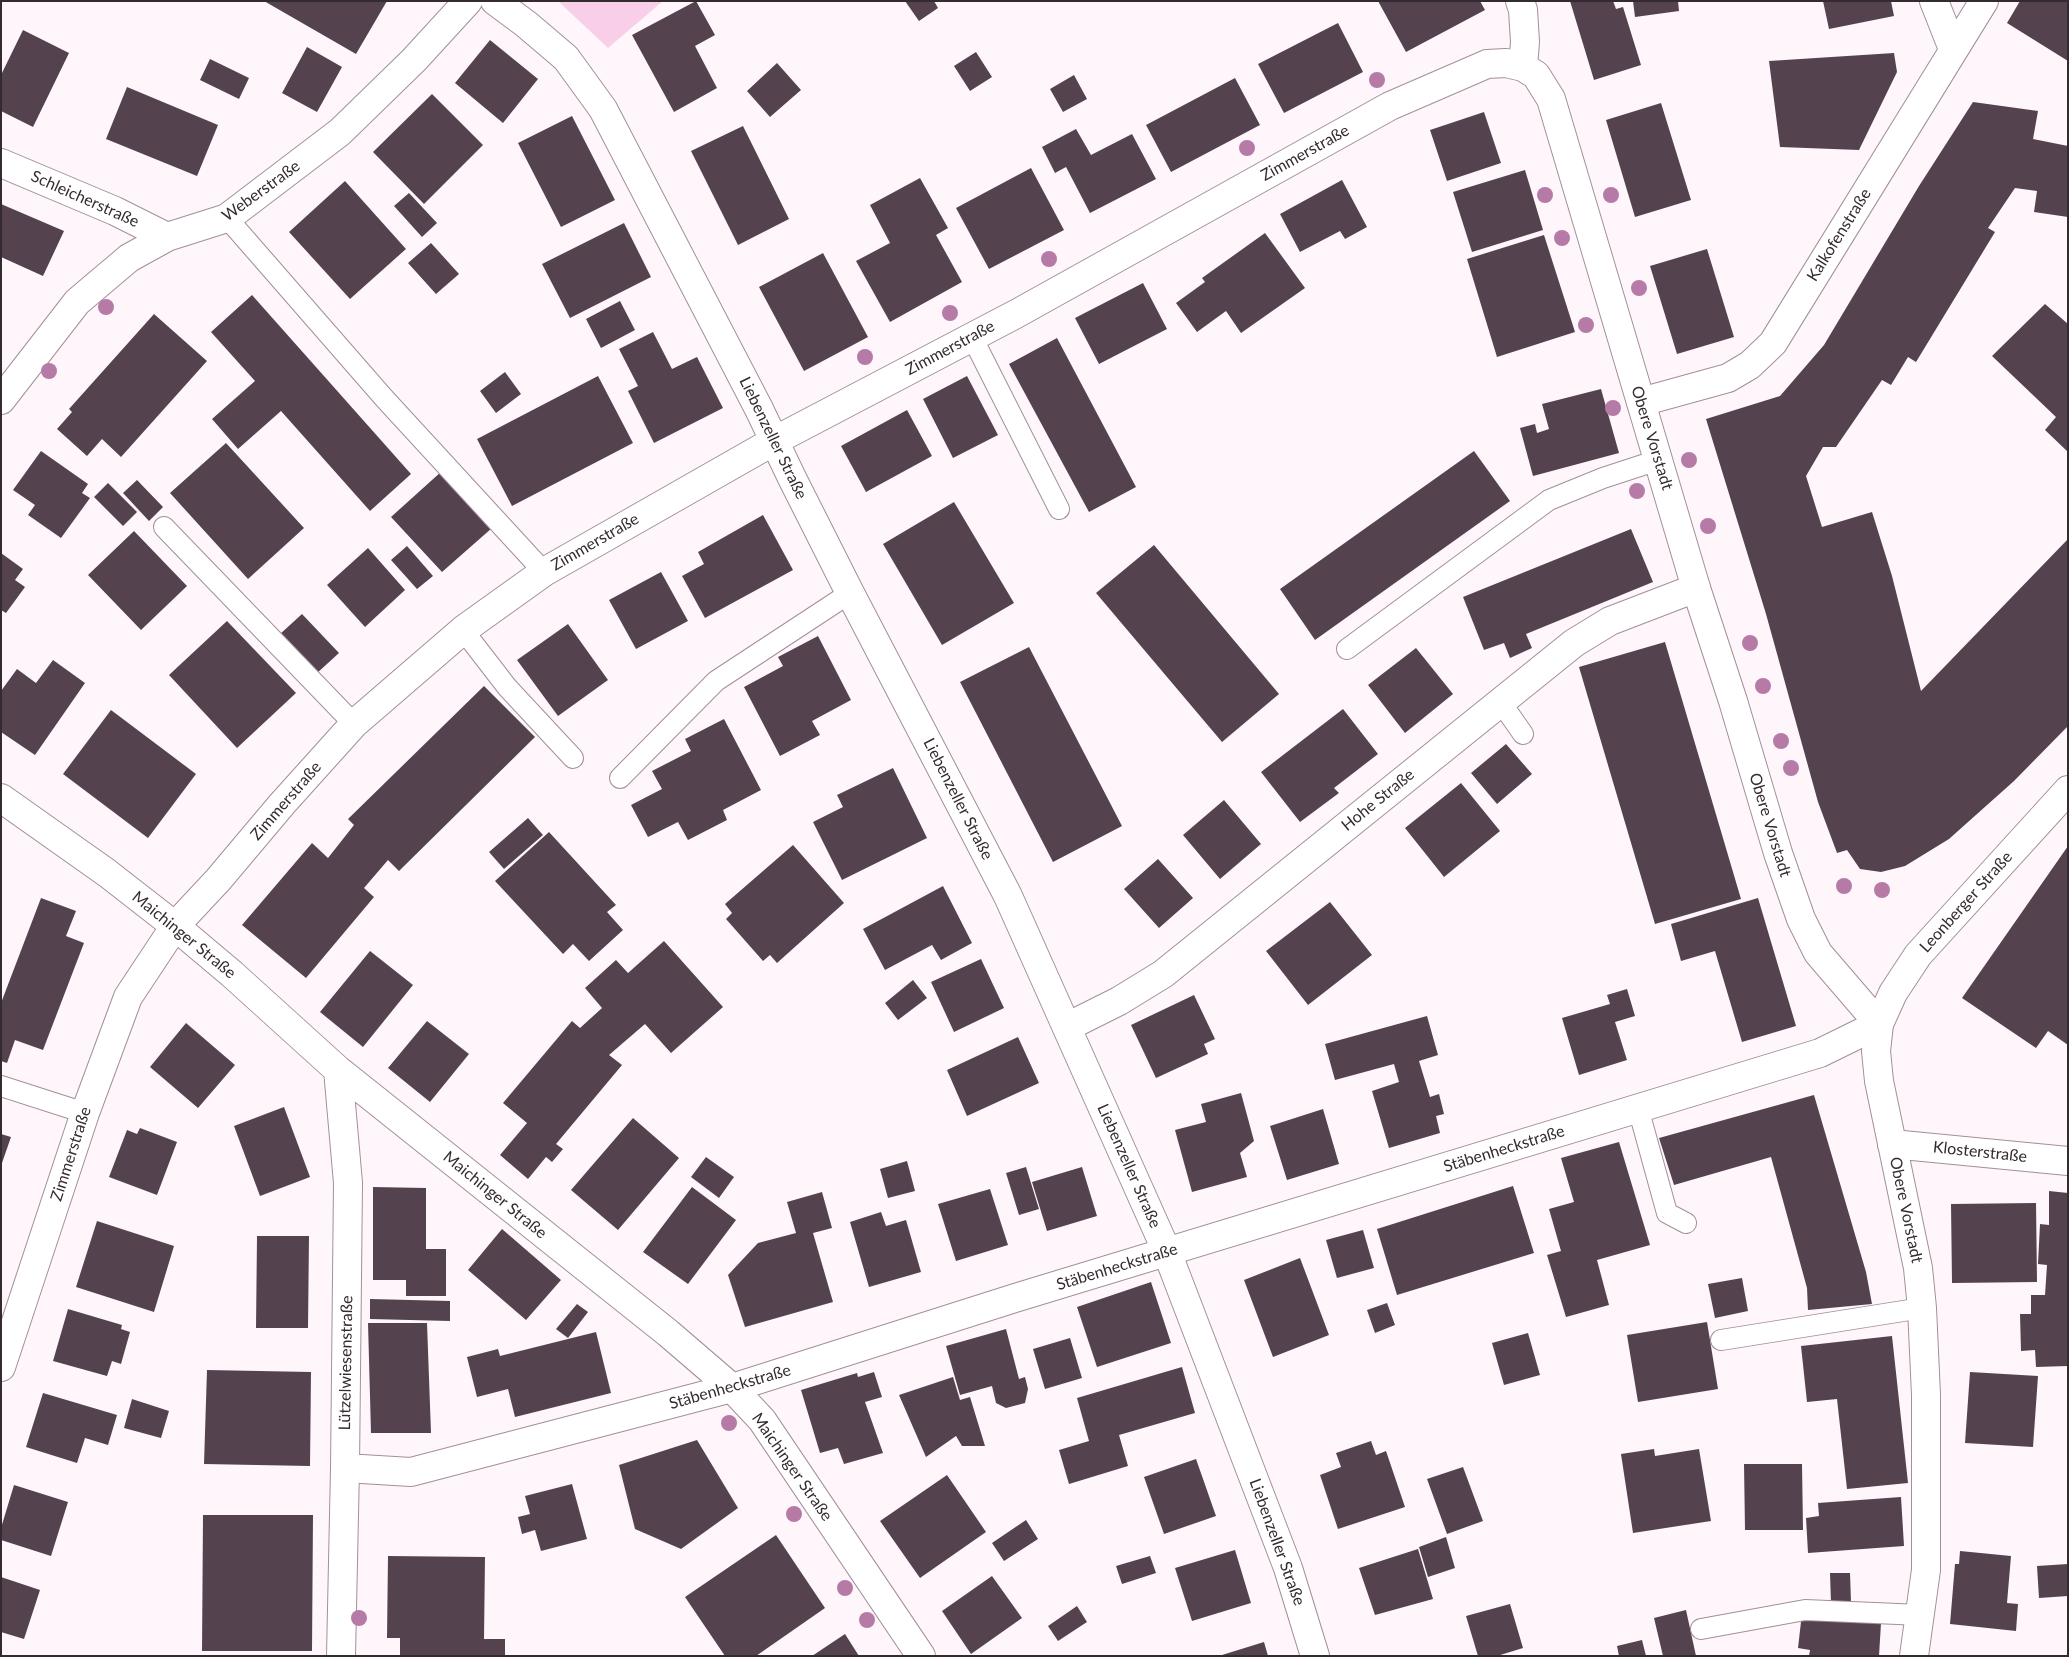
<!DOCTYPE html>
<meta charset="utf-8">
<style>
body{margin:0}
#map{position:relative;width:2069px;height:1657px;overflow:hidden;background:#fef6fb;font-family:Lato,sans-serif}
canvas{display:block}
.frame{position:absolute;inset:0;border:2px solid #332b30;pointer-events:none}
</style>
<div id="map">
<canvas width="2069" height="1657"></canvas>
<div class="frame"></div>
</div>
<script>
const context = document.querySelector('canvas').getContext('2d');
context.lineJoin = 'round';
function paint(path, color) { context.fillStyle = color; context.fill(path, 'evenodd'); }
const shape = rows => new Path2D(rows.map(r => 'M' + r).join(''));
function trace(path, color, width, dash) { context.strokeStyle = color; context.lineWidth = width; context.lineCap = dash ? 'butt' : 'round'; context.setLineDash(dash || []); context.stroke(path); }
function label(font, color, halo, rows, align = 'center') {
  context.font = font + ' Lato,sans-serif'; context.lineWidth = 5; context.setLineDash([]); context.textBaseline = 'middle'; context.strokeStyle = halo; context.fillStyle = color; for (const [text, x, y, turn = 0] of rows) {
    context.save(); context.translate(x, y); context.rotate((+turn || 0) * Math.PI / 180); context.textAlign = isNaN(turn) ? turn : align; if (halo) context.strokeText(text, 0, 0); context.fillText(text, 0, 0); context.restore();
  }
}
paint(shape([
 [558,1,663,1,608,48]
]), '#f9cee9');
paint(shape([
 [264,1,387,1,356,54],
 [696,1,715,35,695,46,717,88,674,112,632,35],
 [905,1,934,1,938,8,919,21],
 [1378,1,1480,1,1485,10,1406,52],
 [1570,1,1613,1,1616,9,1623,7,1641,65,1594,80],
 [1633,1,1678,1,1679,11,1635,17],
 [1823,1,1891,1,1894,16,1829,29],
 [2020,1,2068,1,2068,61,2007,23],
 [1338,23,1363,72,1284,113,1258,64],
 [23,30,69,53,33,127,1,111,1,75],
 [490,40,538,79,503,123,455,83],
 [307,47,342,67,317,112,282,93],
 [976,52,992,77,970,91,954,66],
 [1894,53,1897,72,1859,150,1780,147,1769,61],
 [210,59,249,78,239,99,200,80],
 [777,63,801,90,770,117,747,91],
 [1074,75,1087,99,1063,112,1050,89],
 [1235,78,1260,125,1171,172,1146,125],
 [127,87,218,125,197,176,106,139],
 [432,94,483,145,424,204,373,152],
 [1973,102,2038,111,2033,139,2068,146,2068,217,2034,212,2037,191,2015,188,1988,228,1995,232,1916,362,1908,357,1891,385,1882,380,1836,447,1823,447,1806,476,1822,527,1872,512,1892,576,1921,691,2068,539,2068,726,2014,781,1949,839,1905,866,1881,872,1860,869,1847,850,1837,853,1818,802,1766,614,1706,419,1780,396,1824,345,1919,186],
 [1661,103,1691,200,1635,217,1606,120],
 [1484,112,1501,163,1447,181,1430,130],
 [572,116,615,200,561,227,518,143],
 [743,126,789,219,738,245,691,151],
 [1076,129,1091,155,1132,134,1156,179,1090,213,1066,167,1055,173,1042,147],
 [1031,168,1064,230,989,269,956,208],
 [1525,170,1543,230,1472,252,1453,192],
 [920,178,948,228,936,235,962,282,890,322,856,261,890,243,870,205],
 [1342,180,1367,227,1345,239,1340,231,1300,252,1280,214],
 [345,181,406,249,350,299,289,232],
 [409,193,437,223,422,237,394,206],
 [1,204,64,231,43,276,1,257],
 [624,223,651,277,570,318,542,264],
 [1265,233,1305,288,1241,333,1226,311,1197,332,1176,303,1205,282,1202,278],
 [1544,235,1575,332,1497,357,1467,259],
 [431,243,459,274,436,294,408,263],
 [1707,249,1734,337,1677,354,1650,266],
 [823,253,868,337,804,371,759,287],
 [1143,283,1167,329,1099,364,1075,318],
 [252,295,411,474,370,511,281,411,238,449,212,419,255,381,211,332],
 [620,301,635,330,601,348,586,319],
 [2045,304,2068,324,2068,452,2045,430,2056,417,1992,356],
 [154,314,207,361,121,457,102,439,87,456,57,429,72,412,69,409],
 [653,332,672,369,697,357,723,408,654,443,628,391,638,386,619,349],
 [1057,338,1136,487,1089,512,1009,364],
 [505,372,521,394,496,413,480,391],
 [598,376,633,443,512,506,477,439],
 [967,376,998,435,953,458,923,399],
 [1601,389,1619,453,1533,476,1520,428,1535,424,1537,433,1549,429,1542,404],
 [907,410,932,456,866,492,841,446],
 [226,443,304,528,248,579,170,493],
 [41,451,88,484,82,493,90,498,61,538,28,515,35,505,13,490],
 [1474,451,1510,501,1315,640,1280,589],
 [442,471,492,528,442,572,391,517],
 [137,480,163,507,149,521,123,493],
 [108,483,137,512,123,526,94,497],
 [954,502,1014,603,942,645,883,544],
 [763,515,793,570,705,618,682,576,704,564,698,552],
 [1631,529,1653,582,1526,634,1532,648,1510,658,1504,643,1484,650,1463,597],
 [134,531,187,586,141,630,88,575],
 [1154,545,1279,694,1222,742,1096,593],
 [407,546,433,576,417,589,391,560],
 [368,548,405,590,365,627,327,585],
 [1,553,23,569,15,580,25,587,6,613,1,610],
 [661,572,688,621,636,649,609,600],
 [302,614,339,653,316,674,279,635],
 [227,621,296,693,237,748,169,675],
 [568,624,608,680,558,716,517,660],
 [818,636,851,700,812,721,820,735,780,756,744,687,783,666,778,657],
 [1665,642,1741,899,1655,924,1579,667],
 [1029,647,1122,826,1053,862,960,682],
 [1416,648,1453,694,1405,733,1368,685],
 [53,660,85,683,35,755,1,732,1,691,17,669,36,683],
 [484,686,535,737,399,871,388,860,364,888,374,897,306,978,242,925,312,843,328,858,354,825,348,819],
 [1343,709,1378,754,1334,788,1339,793,1300,822,1261,772],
 [111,710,196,774,148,838,63,774],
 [724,719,761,790,723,810,727,820,688,840,678,822,648,837,631,805,662,789,652,771,691,751,685,739],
 [1506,744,1532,774,1497,804,1471,773],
 [893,768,927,838,842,880,813,822,843,807,837,795],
 [1461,783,1500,831,1444,877,1405,828],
 [1224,800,1261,844,1220,879,1183,835],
 [528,818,543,835,504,869,489,852],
 [549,832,616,905,607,912,623,930,589,961,573,944,563,954,495,881],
 [793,845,844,903,777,963,770,955,763,961,726,919,732,913,725,904],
 [2068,846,2068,1045,2048,1031,2036,1048,1962,998],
 [1158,859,1193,898,1159,928,1124,889],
 [943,886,972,943,941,960,932,945,885,970,863,929],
 [41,898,76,911,66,936,84,943,43,1050,15,1040,7,1063,1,1061,1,1003],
 [1758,898,1796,1026,1742,1042,1715,951,1681,961,1671,924],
 [1330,902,1372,955,1308,1005,1266,951],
 [664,941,723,1007,671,1053,645,1024,609,1055,622,1065,556,1144,563,1149,552,1162,546,1157,528,1179,500,1155,527,1123,503,1103,572,1021,580,1028,602,1008,585,988,616,960,628,973],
 [370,951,413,985,363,1047,320,1012],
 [981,959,1004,1008,954,1032,931,982],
 [913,980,927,998,898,1020,885,1003],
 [1627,989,1635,1016,1615,1022,1627,1060,1579,1075,1562,1018,1610,1004,1607,995],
 [1194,995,1215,1039,1204,1044,1208,1054,1156,1078,1131,1025],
 [1427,1016,1438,1055,1419,1061,1430,1097,1439,1094,1444,1114,1436,1116,1440,1133,1389,1148,1372,1091,1399,1082,1394,1064,1335,1080,1325,1044],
 [427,1021,469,1054,430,1102,388,1068],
 [186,1023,235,1065,198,1108,150,1067],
 [1018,1037,1039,1083,967,1116,947,1070],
 [1241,1093,1254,1141,1240,1153,1247,1177,1192,1192,1175,1130,1206,1122,1201,1104],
 [1814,1095,1866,1272,1872,1304,1808,1310,1807,1288,1771,1157,1674,1185,1659,1138],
 [284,1107,310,1177,260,1196,234,1126],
 [1323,1109,1339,1164,1287,1180,1270,1126],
 [633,1118,679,1158,618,1230,571,1190],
 [140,1128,177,1142,157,1195,109,1177,127,1130,137,1134],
 [1,1134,11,1137,2,1163,1,1163],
 [1619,1142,1650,1245,1597,1260,1609,1305,1566,1317,1547,1255,1561,1251,1549,1209,1574,1202,1561,1158],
 [706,1157,734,1177,719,1198,691,1177],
 [907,1161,915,1191,888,1198,880,1169],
 [1026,1167,1039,1209,1019,1215,1006,1173],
 [1082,1167,1097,1216,1047,1231,1032,1182],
 [1513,1186,1534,1253,1397,1295,1377,1229],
 [373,1187,426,1188,426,1249,446,1249,446,1296,406,1296,406,1280,373,1280],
 [692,1187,736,1220,688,1284,643,1252],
 [990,1189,1008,1245,956,1261,938,1204],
 [2049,1191,2068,1193,2068,1366,2036,1367,2035,1350,2021,1351,2020,1314,2031,1314,2031,1295,2045,1295,2047,1265,2038,1264,2040,1224,2049,1225],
 [822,1192,832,1228,813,1233,833,1302,745,1327,728,1275,758,1243,796,1233,787,1202],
 [2036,1203,2037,1282,1952,1283,1951,1204],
 [881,1212,886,1226,906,1220,921,1272,869,1287,850,1222],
 [97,1221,174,1246,154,1312,76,1287],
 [502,1229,561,1280,526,1320,468,1270],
 [1363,1230,1374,1268,1337,1278,1326,1240],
 [257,1236,309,1236,308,1328,256,1328],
 [1300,1258,1329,1335,1273,1357,1244,1280],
 [1742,1278,1748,1311,1715,1318,1708,1284],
 [1151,1282,1171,1343,1097,1367,1077,1307],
 [370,1299,450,1301,450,1321,370,1319],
 [1387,1303,1395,1325,1375,1333,1367,1310],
 [577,1304,588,1312,568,1338,556,1329],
 [68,1309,122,1325,121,1329,130,1332,121,1364,112,1361,107,1376,53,1361],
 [1707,1322,1718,1389,1638,1402,1627,1335],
 [368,1323,427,1323,431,1433,371,1433],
 [1006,1329,1019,1379,1025,1377,1028,1389,1025,1403,1006,1408,996,1403,992,1386,960,1395,946,1346],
 [596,1332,611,1393,515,1417,508,1389,477,1397,467,1357,498,1349,500,1356],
 [1528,1333,1540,1375,1504,1385,1492,1343],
 [1892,1336,1908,1483,1847,1489,1837,1399,1807,1402,1801,1346],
 [1070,1338,1082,1378,1045,1389,1033,1349],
 [1182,1367,1195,1413,1119,1435,1128,1466,1069,1484,1059,1450,1089,1441,1077,1398],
 [207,1370,311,1372,310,1466,204,1464],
 [874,1372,882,1397,865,1402,883,1453,844,1464,838,1448,820,1453,801,1390,857,1373,858,1377],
 [1970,1372,2038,1376,2033,1447,1965,1443],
 [953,1377,960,1400,970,1397,985,1446,962,1446,956,1436,926,1457,899,1395],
 [43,1393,117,1415,108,1445,85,1438,77,1463,26,1447],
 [132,1399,169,1411,161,1438,124,1428],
 [697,1440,738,1508,681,1549,635,1529,619,1465],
 [1371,1441,1376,1455,1386,1451,1405,1507,1338,1529,1320,1475,1341,1467,1336,1453],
 [1654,1449,1655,1456,1699,1449,1711,1521,1633,1533,1621,1454],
 [1196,1459,1216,1516,1164,1534,1144,1477],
 [1744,1464,1802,1464,1803,1530,1745,1530],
 [1463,1467,1483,1521,1447,1534,1427,1479],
 [947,1475,986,1532,920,1578,880,1521],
 [572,1484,587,1539,541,1551,535,1530,522,1534,518,1517,530,1514,525,1496],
 [14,1485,68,1502,51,1556,1,1540,1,1528],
 [1901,1497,1904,1546,1808,1553,1806,1518,1819,1516,1818,1503],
 [203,1515,313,1515,312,1651,202,1651],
 [1026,1520,1038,1539,1004,1561,992,1543],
 [776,1535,825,1608,756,1656,725,1656,685,1597],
 [1446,1537,1455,1568,1428,1577,1419,1547],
 [1418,1549,1433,1599,1375,1615,1359,1568],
 [1235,1550,1251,1603,1192,1621,1175,1568],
 [1960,1551,2011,1556,2007,1603,2018,1604,2016,1631,1950,1624,1955,1564,1959,1564],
 [388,1556,485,1557,484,1639,505,1639,505,1656,400,1656,400,1638,387,1638],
 [1150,1556,1156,1573,1122,1584,1116,1566],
 [2068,1564,2068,1596,2039,1598,2037,1566],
 [1830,1573,1850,1573,1851,1602,1831,1603],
 [992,1576,1022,1618,971,1654,942,1611],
 [1,1577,40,1590,24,1639,1,1632],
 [1510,1604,1523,1648,1497,1656,1478,1656,1466,1616],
 [1077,1606,1087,1622,1058,1641,1048,1626],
 [1686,1610,1696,1656,1663,1656,1654,1618],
 [1802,1613,1881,1623,1879,1656,1809,1656,1810,1650,1798,1648],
 [845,1634,859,1656,812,1656],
 [1642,1640,1646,1656,1619,1656,1617,1646],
 [1264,1642,1268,1656,1222,1656,1222,1655]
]), '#54434e');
const service = shape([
 [227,218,384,398,544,572],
 [972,337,1059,509],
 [164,527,354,724],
 [463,630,507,687,573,758],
 [1347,649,1549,500,1603,478,1658,460],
 [1500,701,1523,734],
 [620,778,716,681,850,593],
 [1,1086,85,1113],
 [1638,1108,1667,1213,1686,1223],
 [1721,1340,1922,1308],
 [1701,1629,1805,1610,1921,1615]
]);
const minor = shape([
 [495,1,526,24,566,58,603,109,759,409,792,478,850,593,1008,896,1167,1252,1288,1568,1315,1656],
 [1934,1,1953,49],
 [1,163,115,211,167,237],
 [1,400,77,302,129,258,167,237,227,218,340,132,414,60,468,1],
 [1641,402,1728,378,1750,365,1773,343,1984,1],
 [175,926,232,974,338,1070,668,1333,732,1388,762,1420,921,1656],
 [1067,1027,1119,1001,1163,974,1574,643,1610,621,1696,588],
 [338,1070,348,1183,345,1468,341,1656],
 [1892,1144,2068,1161],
 [345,1468,411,1472,732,1388,1015,1298,1820,1053,1879,1024]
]);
const tertiary = shape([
 [1,798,107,873,175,926]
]);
const secondary = shape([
 [1520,1,1523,10,1525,42,1523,67],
 [1,1367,85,1113,128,997,175,926,218,880,282,804,354,724,463,630,544,572,774,441,1016,314,1390,106,1487,64,1506,63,1523,67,1536,75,1551,99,1696,588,1733,701,1778,853,1801,919,1818,953,1879,1024],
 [1914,1656,1926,1570,1926,1395,1922,1308,1918,1268,1879,1081,1876,1051,1879,1024,1893,993,1918,955,2068,790]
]);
trace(service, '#a28f9a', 22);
trace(minor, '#a28f9a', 30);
trace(tertiary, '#a28f9a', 30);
trace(secondary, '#a28f9a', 30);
trace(service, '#fff', 20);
trace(minor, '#fff', 28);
trace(tertiary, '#fff', 28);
trace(secondary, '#fff', 28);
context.fillStyle = '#b67aa7';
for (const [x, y] of [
 [1377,80],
 [1247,148],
 [1545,195],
 [1611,195],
 [1562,238],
 [1049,259],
 [1639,288],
 [106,307],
 [950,313],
 [1586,325],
 [865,357],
 [49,371],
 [1613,408],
 [1689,460],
 [1637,491],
 [1708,526],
 [1750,643],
 [1763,686],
 [1781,741],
 [1791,768],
 [1844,886],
 [1882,890],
 [729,1423],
 [794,1514],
 [845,1588],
 [359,1618],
 [867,1620]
]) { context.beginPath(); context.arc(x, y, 8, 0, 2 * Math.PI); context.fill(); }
label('16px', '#332b30', '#fff', [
 ["Zimmerstraße",1305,153,-29],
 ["Weberstraße",261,191,-36],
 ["Schleicherstraße",85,199,24],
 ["Kalkofenstraße",1839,235,-58],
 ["Zimmerstraße",950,348,-28],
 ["Liebenzeller Straße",773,438,64],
 ["Obere Vorstadt",1652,438,73],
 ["Zimmerstraße",595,542,-30],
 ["Liebenzeller Straße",958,799,63],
 ["Hohe Straße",1378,800,-39],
 ["Zimmerstraße",286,801,-49],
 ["Obere Vorstadt",1770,825,73],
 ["Leonberger Straße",1966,902,-48],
 ["Maichinger Straße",184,935,39],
 ["Stäbenheckstraße",1504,1149,-17],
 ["Klosterstraße",1980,1152,6],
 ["Zimmerstraße",71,1154,-72],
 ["Liebenzeller Straße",1129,1166,66],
 ["Maichinger Straße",495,1195,39],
 ["Obere Vorstadt",1906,1210,78],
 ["Stäbenheckstraße",1117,1267,-17],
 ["Lützelwiesenstraße",346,1363,-89],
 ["Stäbenheckstraße",730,1387,-16],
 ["Maichinger Straße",792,1467,55],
 ["Liebenzeller Straße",1277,1542,70]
]);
</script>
